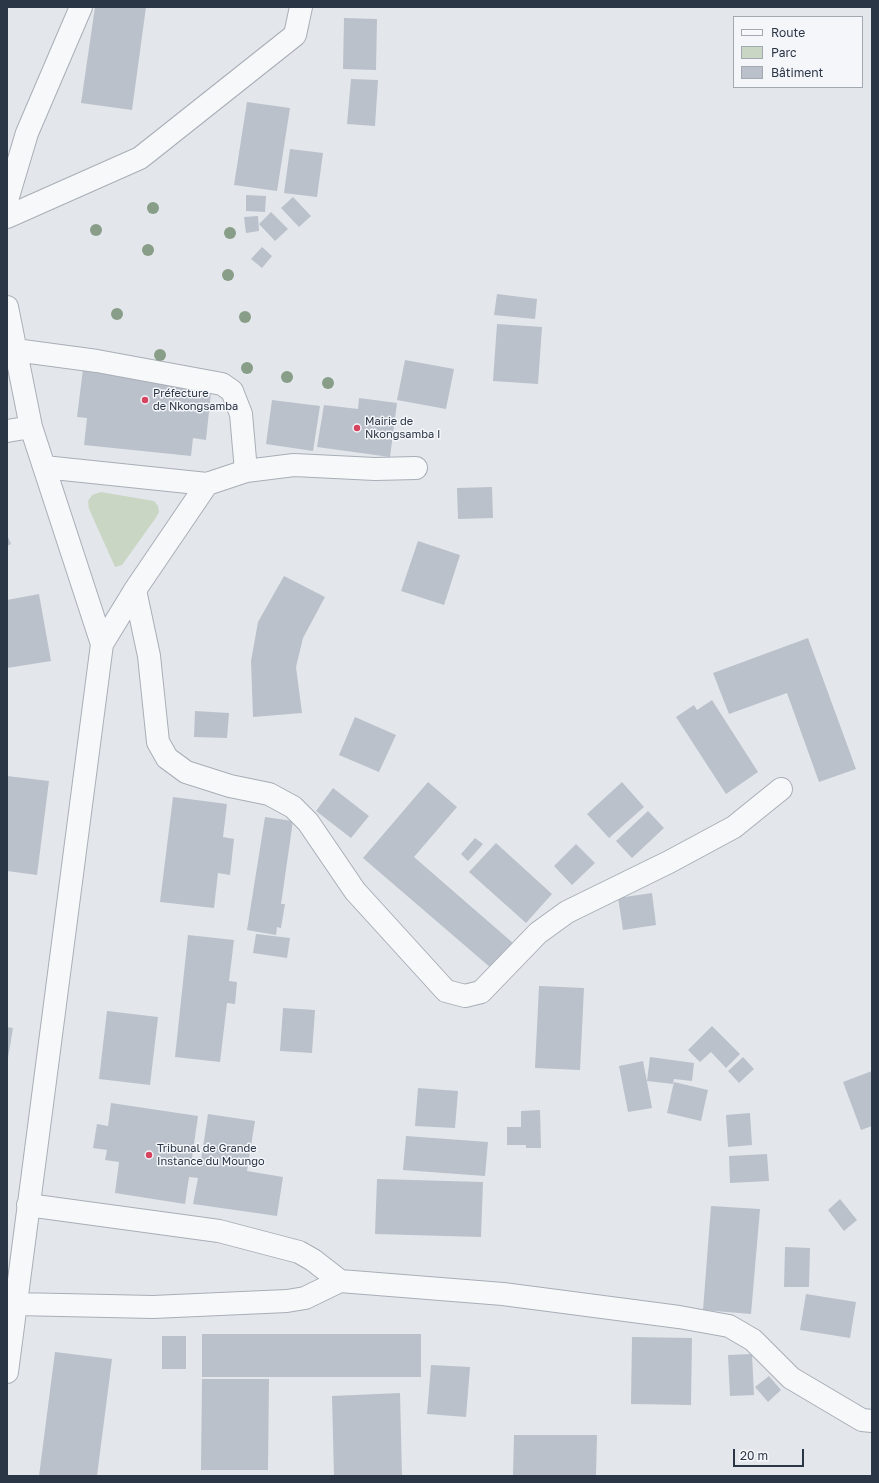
<!DOCTYPE html>
<meta charset="utf-8">
<style>
body{margin:0}
#map{position:relative;width:879px;height:1483px;overflow:hidden;background:#e3e7ec;font-family:"Golos Text",sans-serif}
canvas{display:block}
.frame{position:absolute;inset:0;border:8px solid #2a3546;pointer-events:none}
.legend{position:absolute;left:733px;top:16px;width:130px;height:72px;box-sizing:border-box;background:#f4f6f9;border:1px solid #a3a9b1;margin:0;padding:5px 7px;list-style:none;font-size:12px;color:#2a3546}
.legend li{display:flex;align-items:center;gap:8px;height:20px}
.legend b{width:20px;border:1px solid #a3a9b1}
.scale{position:absolute;left:733px;top:1449px;width:71px;height:18px;box-sizing:border-box;border:2px solid #2a3546;border-top:0;padding-left:5px;font-size:12px;line-height:14px;white-space:nowrap;color:#2a3546;-webkit-text-stroke:3px #f4f6f9;paint-order:stroke}
</style>
<div id="map">
<canvas width="879" height="1483"></canvas>
<div class="frame"></div>
<ul class="legend">
<li><b style="height:5px;background:#f7f8fa"></b>Route</li>
<li><b style="height:11px;background:#cad6c4"></b>Parc</li>
<li><b style="height:11px;background:#bac1ca"></b>Bâtiment</li>
</ul>
<div class="scale">20 m</div>
</div>
<script>
const context = document.querySelector('canvas').getContext('2d');
context.lineJoin = 'round';
function paint(path, color) { context.fillStyle = color; context.fill(path, 'evenodd'); }
const shape = rows => new Path2D(rows.map(r => 'M' + r).join(''));
function trace(path, color, width, dash) { context.strokeStyle = color; context.lineWidth = width; context.lineCap = dash ? 'butt' : 'round'; context.setLineDash(dash || []); context.stroke(path); }
function label(font, color, halo, rows, align = 'center') {
  context.font = font + ' "Golos Text",sans-serif'; context.lineWidth = 3; context.setLineDash([]); context.textBaseline = 'middle'; context.strokeStyle = halo; context.fillStyle = color; for (const [text, x, y, turn = 0] of rows) {
    context.save(); context.translate(x, y); context.rotate((+turn || 0) * Math.PI / 180); context.textAlign = isNaN(turn) ? turn : align; if (halo) context.strokeText(text, 0, 0); context.fillText(text, 0, 0); context.restore();
  }
}
paint(shape([
 [101,492,154,501,158,506,159,512,155,519,122,565,115,567,89,509,88,501,92,495]
]), '#cad6c4');
paint(shape([
 [95,7,146,7,132,110,81,103],
 [344,18,377,19,376,70,343,69],
 [351,79,378,80,375,126,347,124],
 [247,102,290,108,277,191,234,185],
 [290,149,323,153,317,197,284,193],
 [246,195,266,196,265,212,246,211],
 [293,197,311,216,299,227,281,208],
 [271,212,288,229,275,241,259,224],
 [258,216,259,231,246,233,244,217],
 [262,247,272,256,262,268,251,259],
 [497,294,537,299,535,319,494,315],
 [497,324,542,327,538,384,493,381],
 [405,360,454,369,446,409,397,400],
 [83,369,212,383,206,440,193,438,191,456,84,445,87,418,77,417],
 [359,398,397,403,390,457,317,447,324,405,358,409],
 [272,400,320,406,313,451,266,444],
 [492,487,493,518,458,519,457,488],
 [7,535,11,544,7,546],
 [418,541,460,555,444,605,401,591],
 [284,576,325,597,303,638,296,667,302,713,253,717,251,661,258,622],
 [39,594,51,661,7,668,7,600],
 [808,638,856,769,819,782,787,693,729,714,713,673],
 [712,700,758,772,726,794,676,717,694,705,697,710],
 [195,711,229,713,227,738,194,737],
 [355,717,396,735,379,772,339,755],
 [7,776,49,781,37,875,7,871],
 [428,782,457,807,414,857,513,943,491,968,363,858],
 [622,782,644,807,609,838,587,814],
 [333,788,369,816,351,838,316,811],
 [173,797,227,804,223,837,234,839,230,875,218,873,214,908,160,902],
 [648,811,664,828,632,858,616,841],
 [265,817,293,821,281,904,285,904,281,928,277,927,276,935,247,930],
 [475,838,483,844,468,861,461,854],
 [496,843,552,894,526,923,469,872],
 [576,844,595,863,572,885,554,866],
 [652,893,656,925,623,930,618,898],
 [256,934,290,938,287,958,253,953],
 [188,935,234,940,229,981,237,982,235,1004,227,1003,220,1062,175,1057],
 [539,986,584,988,580,1070,535,1068],
 [283,1008,315,1010,312,1053,280,1051],
 [107,1011,158,1017,150,1085,99,1079],
 [712,1026,740,1054,726,1068,711,1052,700,1062,688,1050],
 [7,1027,13,1028,8,1058,7,1058],
 [650,1057,694,1063,692,1081,674,1079,673,1084,647,1081],
 [743,1057,754,1069,739,1083,728,1071],
 [643,1061,652,1108,628,1112,619,1066],
 [872,1071,872,1126,861,1130,843,1082],
 [674,1082,708,1090,701,1121,667,1113],
 [418,1088,458,1091,455,1128,415,1126],
 [111,1103,198,1116,191,1165,200,1167,208,1114,255,1121,247,1171,283,1177,277,1216,193,1204,198,1178,189,1177,185,1204,115,1193,119,1162,105,1160,107,1150,93,1148,97,1124,108,1126],
 [540,1110,541,1148,526,1148,526,1145,507,1145,507,1127,521,1127,521,1111],
 [750,1113,752,1145,728,1147,726,1115],
 [406,1136,488,1142,485,1176,403,1170],
 [767,1154,769,1181,730,1183,729,1156],
 [377,1179,483,1182,481,1237,375,1234],
 [840,1199,857,1220,844,1231,828,1210],
 [711,1206,760,1209,751,1314,703,1310],
 [785,1247,810,1248,809,1287,784,1287],
 [806,1294,856,1302,850,1338,800,1330],
 [202,1334,421,1334,421,1377,202,1377],
 [162,1336,186,1336,186,1369,162,1369],
 [632,1337,692,1338,691,1405,631,1404],
 [55,1352,112,1359,97,1476,39,1476],
 [752,1354,754,1395,730,1396,728,1355],
 [431,1365,470,1367,466,1417,427,1414],
 [769,1376,781,1390,768,1402,755,1387],
 [202,1379,269,1379,268,1470,201,1470],
 [400,1393,402,1476,334,1476,332,1396],
 [514,1435,597,1435,596,1476,513,1476]
]), '#bac1ca');
const minor = shape([
 [7,200,27,133,81,7],
 [7,217,140,158,295,35,301,7],
 [7,307,31,427,102,644],
 [15,350,97,361,222,384,232,391,241,414,246,471],
 [7,431,31,427],
 [44,467,207,484,246,471,294,465,375,469,416,468],
 [135,590,149,656,158,742,167,758,186,772,230,786,269,794,293,807,308,822,355,891,446,991,465,996,481,992,538,933,567,912,669,862,734,827,781,789],
 [28,1205,219,1231,299,1252,313,1260,340,1281],
 [16,1304,153,1307,287,1301,305,1298,340,1281,503,1294,679,1317,729,1326,753,1340,791,1378,862,1420,872,1421],
 [7,1372,102,644,135,590,207,484]
]);
trace(minor, '#a8aeb7', 24);
trace(minor, '#f7f8fa', 22);
context.fillStyle = '#899e88';
for (const [x, y] of [
 [153,208],
 [96,230],
 [230,233],
 [148,250],
 [228,275],
 [117,314],
 [245,317],
 [160,355],
 [247,368],
 [287,377],
 [328,383]
]) { context.beginPath(); context.arc(x, y, 6, 0, 2 * Math.PI); context.fill(); }
for (const [x, y, r, color] of [
 [145,400,4,"#d64460"],
 [357,428,4,"#d64460"],
 [149,1155,4,"#d64460"]
]) { const dot = new Path2D(); dot.arc(x, y, r, 0, 2 * Math.PI); context.fillStyle = color; context.fill(dot); trace(dot, '#f4f6f9', 1.5); }
label('11px', '#2a3546', '#f4f6f9', [
 ["Préfecture",153,394],
 ["de Nkongsamba",153,407],
 ["Mairie de",365,422],
 ["Nkongsamba I",365,435],
 ["Tribunal de Grande",157,1149],
 ["Instance du Moungo",157,1162]
], 'left');
</script>
